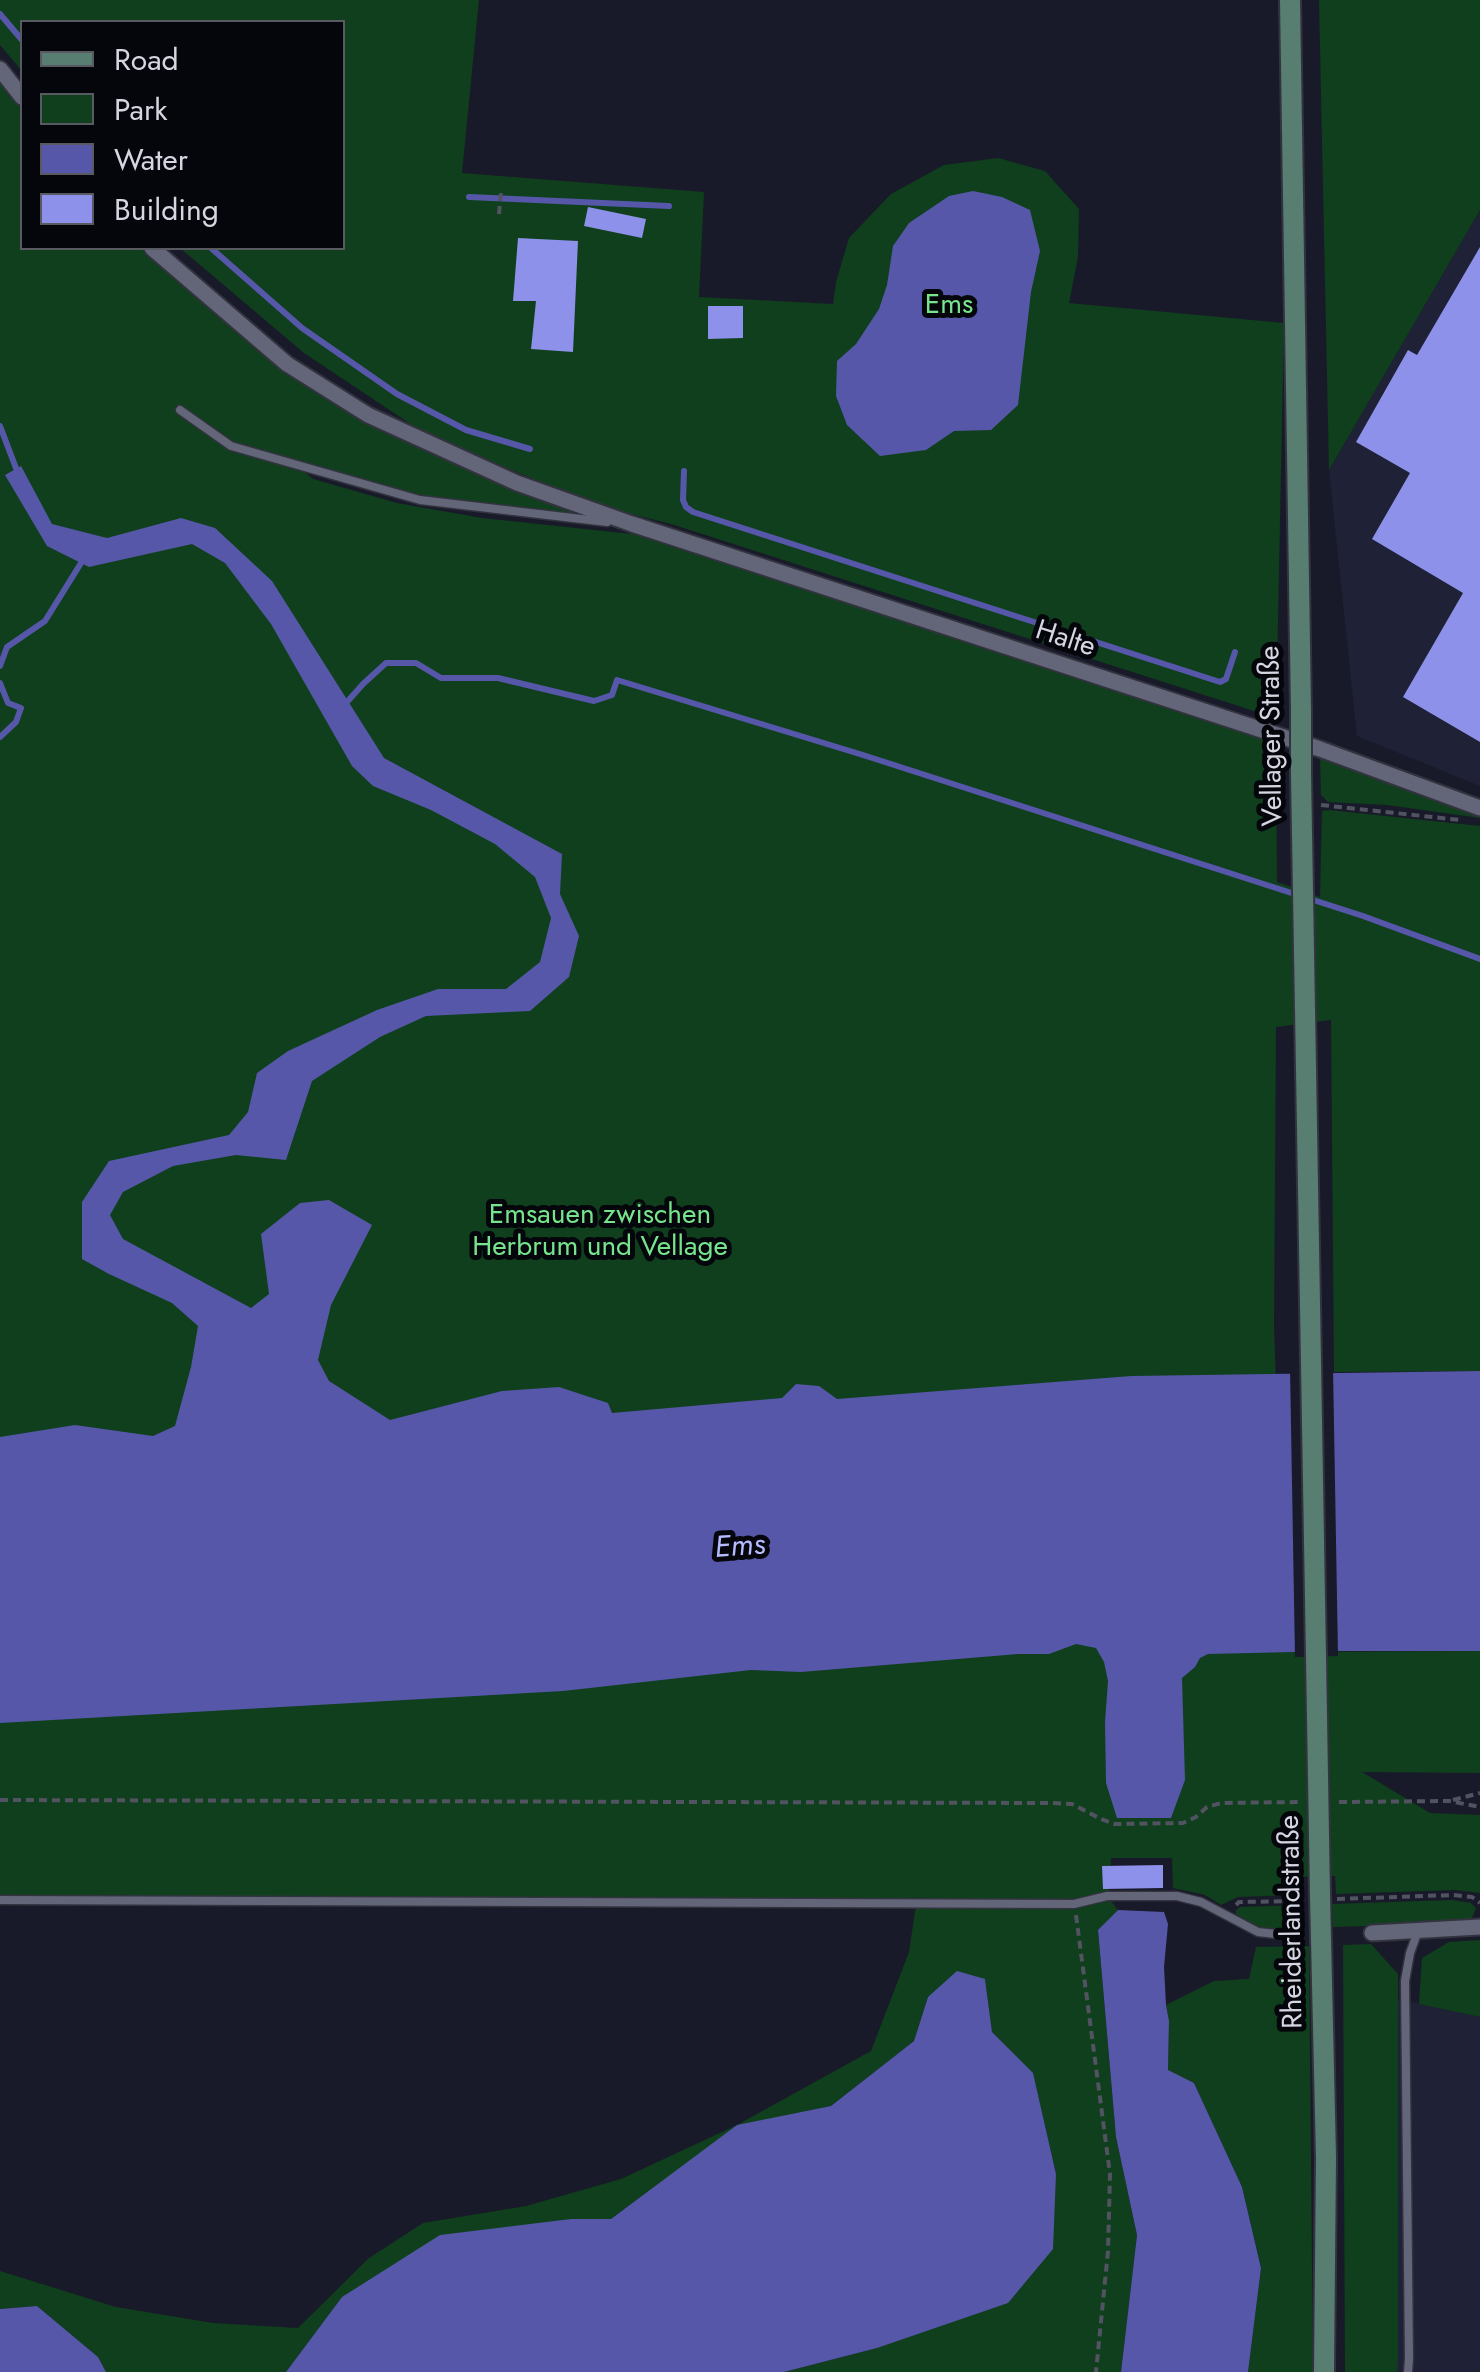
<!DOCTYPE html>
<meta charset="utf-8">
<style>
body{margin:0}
#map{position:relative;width:1480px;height:2372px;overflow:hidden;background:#191a29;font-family:Jost,sans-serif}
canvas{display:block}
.legend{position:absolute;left:20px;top:20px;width:325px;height:230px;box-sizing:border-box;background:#05060c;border:2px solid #585961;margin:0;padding:12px 18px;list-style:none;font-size:30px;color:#d5d6e1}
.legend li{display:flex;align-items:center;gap:20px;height:50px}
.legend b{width:50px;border:2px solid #585961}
</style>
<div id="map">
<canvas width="1480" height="2372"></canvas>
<ul class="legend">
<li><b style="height:12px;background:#587d71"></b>Road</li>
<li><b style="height:28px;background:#0f3f1c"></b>Park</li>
<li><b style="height:28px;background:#5657a9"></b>Water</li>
<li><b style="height:28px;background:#8d91e9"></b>Building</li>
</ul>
</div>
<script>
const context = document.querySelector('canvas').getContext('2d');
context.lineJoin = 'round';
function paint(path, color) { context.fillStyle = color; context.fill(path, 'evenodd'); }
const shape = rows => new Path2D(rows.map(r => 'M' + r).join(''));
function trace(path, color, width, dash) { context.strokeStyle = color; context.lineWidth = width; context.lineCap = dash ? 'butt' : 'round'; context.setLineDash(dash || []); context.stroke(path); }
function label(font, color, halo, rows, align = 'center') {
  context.font = font + ' Jost,sans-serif'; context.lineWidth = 10; context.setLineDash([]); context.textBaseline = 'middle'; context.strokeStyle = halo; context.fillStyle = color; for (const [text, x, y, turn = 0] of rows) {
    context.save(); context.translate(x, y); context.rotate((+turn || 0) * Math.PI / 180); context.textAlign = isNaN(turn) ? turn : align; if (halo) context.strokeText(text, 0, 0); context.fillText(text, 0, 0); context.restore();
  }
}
paint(shape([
 [1480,210,1480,786,1357,736,1329,470],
 [1397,1999,1480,2017,1480,2372,1397,2372]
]), '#1f2136');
paint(shape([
 [0,0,479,0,462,173,704,192,699,297,833,304,836,282,849,238,891,194,944,165,998,158,1045,171,1079,209,1078,257,1069,303,1284,323,1276,718,671,524,599,506,456,447,412,425,304,353,180,248,342,248,342,22,22,22,22,71,0,45],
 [1319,0,1480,0,1480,210,1329,470],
 [0,77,22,105,22,248,150,248,180,279,375,422,612,522,477,507,399,493,297,466,313,479,397,503,482,518,660,537,1276,740,1277,882,1320,897,1322,811,1329,810,1480,826,1480,1371,1334,1372,1331,1020,1276,1027,1274,1327,1286,1652,1480,1651,1480,1773,1362,1772,1430,1813,1480,1815,1480,1893,1455,1890,1336,1894,1335,1876,1293,1877,1293,1895,1238,1897,1221,1905,1205,1895,1173,1888,1172,1858,1111,1858,1110,1887,1107,1896,1118,1910,1098,1931,1116,2137,1137,2235,1121,2372,784,2372,877,2348,1056,2174,1033,2074,992,2032,985,1979,928,1997,914,2041,831,2106,737,2126,611,2219,571,2219,342,2297,286,2372,106,2372,98,2357,37,2306,0,2309,0,2271,116,2307,213,2323,298,2328,369,2258,423,2223,526,2206,621,2179,737,2125,871,2051,909,1952,916,1905,0,1900],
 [1320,755,1480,812,1480,818,1387,805,1328,802,1321,795],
 [1452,1900,1471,1903,1476,1908,1471,1920,1461,1923,1333,1927,1332,1904],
 [1299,1905,1300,1928,1258,1929,1236,1914,1236,1910,1240,1907],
 [1480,1940,1480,2017,1419,2004,1422,1958,1449,1942],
 [1371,1944,1398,1974,1398,2361,1397,2372,1345,2372,1343,1945],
 [1309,1946,1313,2372,1248,2372,1261,2267,1242,2187,1194,2083,1168,2071,1169,2022,1166,2005,1214,1981,1249,1979,1256,1947]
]), '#0f3f1c');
paint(shape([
 [973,191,1002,197,1030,210,1040,251,1031,292,1018,405,991,430,954,431,926,450,880,456,847,425,836,396,837,361,856,344,879,309,887,285,893,246,909,223,949,196],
 [21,466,52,524,107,538,181,518,215,528,272,581,384,758,562,854,560,894,579,936,569,977,530,1011,426,1016,380,1037,312,1081,286,1160,236,1155,173,1166,123,1192,110,1215,123,1239,251,1308,269,1294,261,1234,300,1203,329,1200,372,1225,331,1305,318,1360,329,1381,390,1420,502,1391,559,1387,608,1403,612,1413,782,1398,796,1384,819,1386,837,1399,1131,1376,1480,1371,1480,1651,1336,1651,1208,1654,1200,1658,1195,1667,1182,1678,1185,1780,1171,1818,1117,1818,1106,1783,1105,1722,1108,1681,1104,1662,1096,1648,1076,1644,1049,1654,1018,1654,801,1672,751,1670,563,1691,0,1723,0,1437,75,1425,153,1436,175,1426,191,1367,198,1326,172,1303,109,1274,82,1259,82,1202,109,1161,229,1135,248,1112,257,1073,288,1051,377,1010,438,989,506,989,540,962,551,918,535,877,495,844,431,810,373,786,352,766,271,624,225,563,192,544,89,567,47,546,5,475],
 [1118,1910,1164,1912,1168,1924,1164,1967,1166,2005,1169,2021,1168,2070,1194,2083,1242,2187,1261,2268,1248,2372,1121,2372,1137,2235,1116,2137,1098,1930],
 [957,1971,985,1979,992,2032,1033,2073,1056,2174,1053,2249,1008,2303,877,2348,784,2372,286,2372,342,2297,440,2235,571,2219,611,2219,737,2125,831,2106,914,2041,928,1997],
 [37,2306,98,2357,106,2372,0,2372,0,2309]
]), '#5657a9');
paint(shape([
 [1290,1367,1333,1367,1338,1656,1295,1657]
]), '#191a29');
trace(shape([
 [0,14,22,40],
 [469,197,669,206],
 [211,248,302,328,397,394,466,430,530,449],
 [0,426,19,476],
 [684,471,683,500,686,507,693,512,1220,682,1226,679,1235,652],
 [0,666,7,647,45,621,81,563],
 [0,683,8,703,21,708,16,722,0,737],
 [347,702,363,684,386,663,416,663,441,678,498,678,594,701,612,695,617,680,863,755,1363,916,1480,959]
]), '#5657a9', 6);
paint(shape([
 [588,207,646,219,642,238,584,226],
 [518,238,578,241,573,352,531,349,536,301,513,301],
 [1480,247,1480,742,1403,697,1463,593,1372,539,1410,473,1356,442,1408,350,1417,355],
 [708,306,743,306,743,338,708,339],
 [1163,1865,1163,1888,1103,1889,1102,1866]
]), '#8d91e9');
const service = shape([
 [180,410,231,446,420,500,607,522],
 [0,1900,1074,1904,1107,1896,1177,1896,1201,1902,1258,1932,1276,1934],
 [1408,2372,1409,2359,1405,1981,1410,1953,1418,1931]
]);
const minor = shape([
 [0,69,22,97],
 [152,248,287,364,368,415,517,483,632,524,1320,749,1480,808],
 [1372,1933,1480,1927]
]);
const secondary = shape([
 [1290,0,1301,710],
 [1301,774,1316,1658],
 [1320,1895,1326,2158,1324,2372]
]);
trace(service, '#33333f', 11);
trace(minor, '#33333f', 19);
trace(secondary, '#33333f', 24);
trace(shape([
 [499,214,501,192],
 [1321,805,1460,820],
 [0,1800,1051,1803,1072,1804,1101,1819,1115,1824,1183,1823,1196,1817,1207,1807,1221,1803,1300,1802],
 [1453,1800,1480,1793],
 [1339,1802,1449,1801,1480,1807],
 [1337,1899,1453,1895,1472,1897,1480,1903],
 [1236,1905,1239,1902,1300,1901],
 [1076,1915,1110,2174,1108,2251,1096,2372]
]), '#525361', 4, [8, 5]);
trace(service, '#636679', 8);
trace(minor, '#636679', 15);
trace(secondary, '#587d71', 20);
const secondaryBridge = shape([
 [1301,710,1301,774],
 [1316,1658,1320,1895]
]);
trace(secondaryBridge, '#33333f', 24, []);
trace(secondaryBridge, '#587d71', 20);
label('28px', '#76e48c', '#05060c', [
 ["Ems",949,306],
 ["Emsauen zwischen",600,1216],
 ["Herbrum und Vellage",600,1248]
]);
label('28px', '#d5d6e1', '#05060c', [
 ["Halte",1065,640,18],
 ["Vellager Straße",1273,736,-91],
 ["Rheiderlandstraße",1293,1922,-91]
]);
label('italic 30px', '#b5bbfe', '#05060c', [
 ["Ems",740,1548,-4]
]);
</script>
